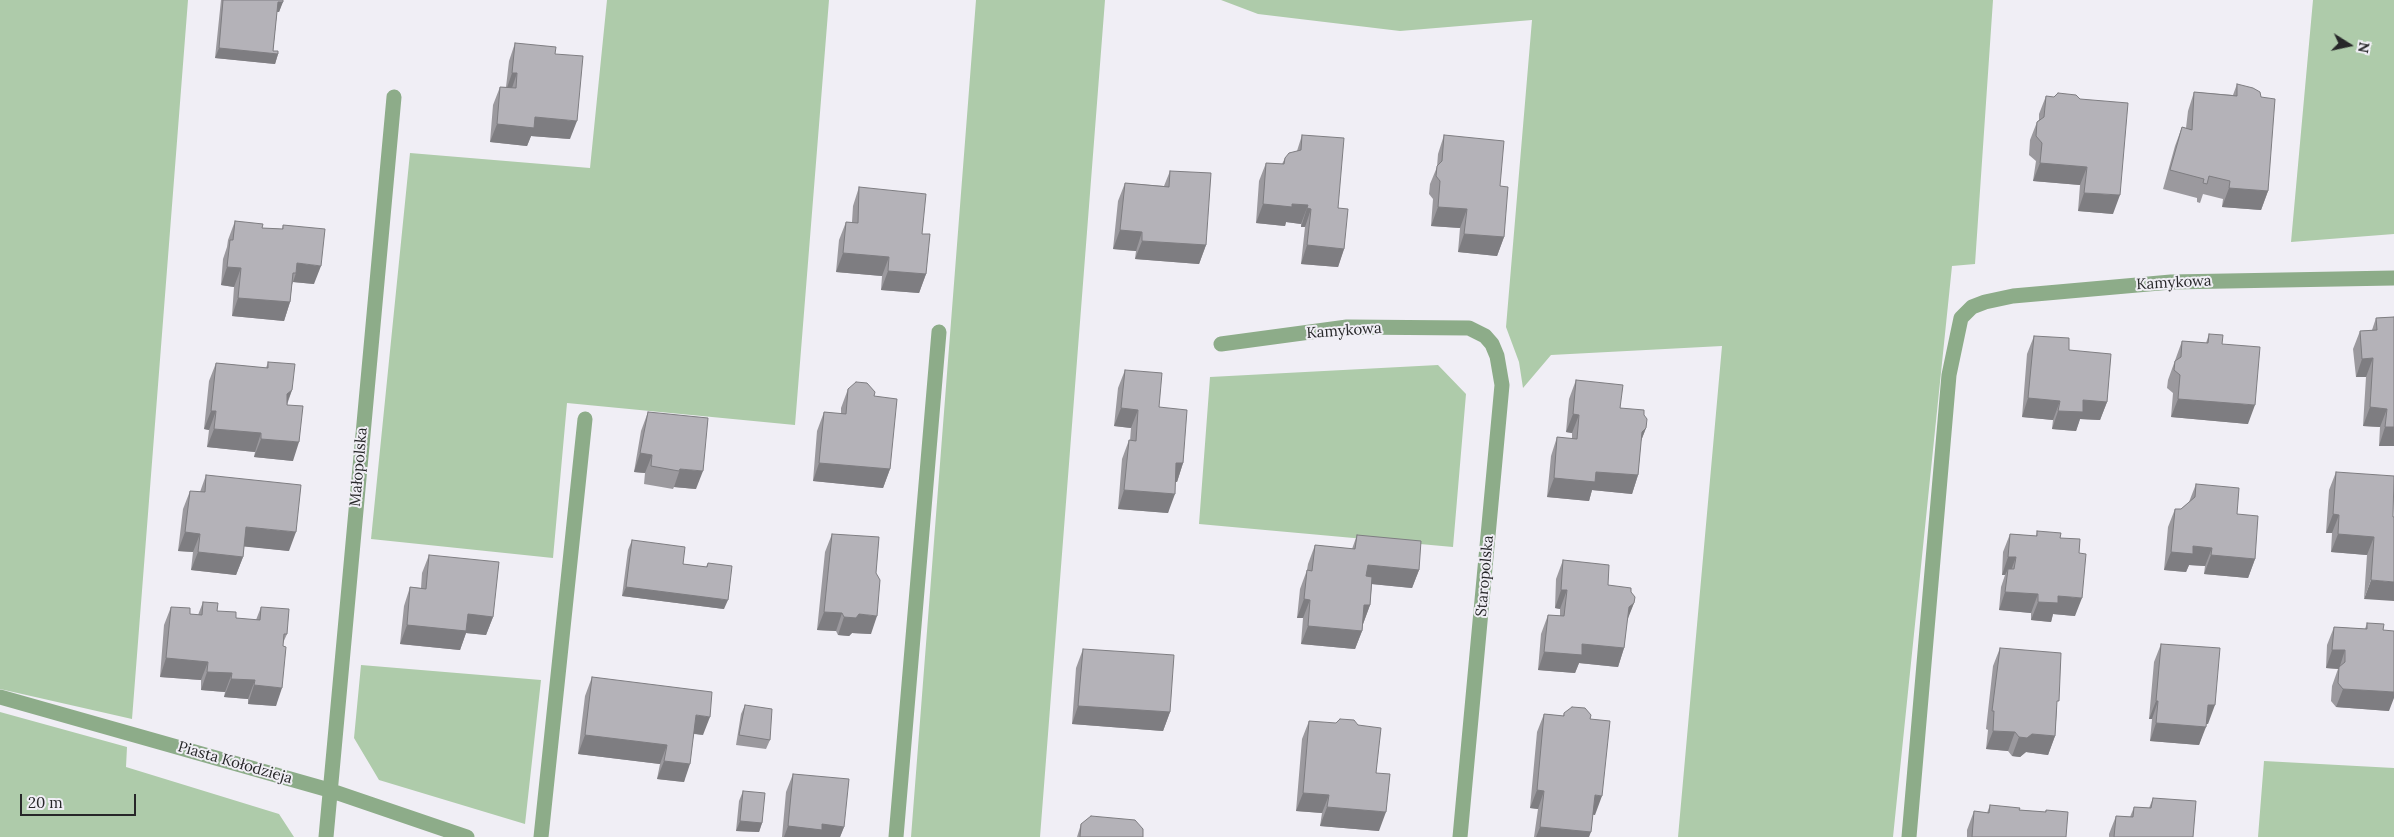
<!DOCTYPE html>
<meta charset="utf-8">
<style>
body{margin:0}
#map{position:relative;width:2394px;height:837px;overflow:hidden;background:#f0eef5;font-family:Lora,serif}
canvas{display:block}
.north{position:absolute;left:2324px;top:20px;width:50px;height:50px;-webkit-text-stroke:4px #f0eef5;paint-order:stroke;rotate:100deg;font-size:14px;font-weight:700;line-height:20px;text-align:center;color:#272729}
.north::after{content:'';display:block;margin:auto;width:18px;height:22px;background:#272729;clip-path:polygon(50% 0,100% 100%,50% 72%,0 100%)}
.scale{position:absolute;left:20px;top:794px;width:116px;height:22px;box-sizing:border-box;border:2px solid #272729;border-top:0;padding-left:6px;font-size:15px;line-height:18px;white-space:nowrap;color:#272729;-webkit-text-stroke:4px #f0eef5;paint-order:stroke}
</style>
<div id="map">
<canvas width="2394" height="837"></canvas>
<div class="north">N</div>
<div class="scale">20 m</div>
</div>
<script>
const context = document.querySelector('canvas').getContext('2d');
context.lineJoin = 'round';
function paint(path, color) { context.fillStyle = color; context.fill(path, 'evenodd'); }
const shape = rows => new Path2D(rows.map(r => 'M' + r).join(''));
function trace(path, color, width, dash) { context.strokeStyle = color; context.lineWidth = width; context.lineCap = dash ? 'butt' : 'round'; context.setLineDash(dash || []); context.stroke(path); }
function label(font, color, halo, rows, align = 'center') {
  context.font = font + ' Lora,serif'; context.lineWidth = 4; context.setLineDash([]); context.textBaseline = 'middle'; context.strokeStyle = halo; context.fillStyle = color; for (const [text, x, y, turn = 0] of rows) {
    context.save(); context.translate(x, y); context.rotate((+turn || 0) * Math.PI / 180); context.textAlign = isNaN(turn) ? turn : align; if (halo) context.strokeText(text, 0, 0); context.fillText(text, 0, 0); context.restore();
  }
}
paint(shape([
 [0,0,188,0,132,719,0,689],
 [607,0,829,0,795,425,567,403,553,558,371,539,410,153,590,168],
 [976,0,1105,0,1040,837,911,837],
 [1221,0,1993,0,1975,264,1952,266,1893,837,1678,837,1722,346,1551,355,1523,388,1519,362,1506,327,1532,20,1400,31,1258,14],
 [2313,0,2394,0,2394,234,2291,242],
 [1438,365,1466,394,1453,547,1199,524,1210,377],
 [361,665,541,680,525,824,379,780,354,738],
 [0,712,127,747,126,767,279,814,294,837,0,837],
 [2264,761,2394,768,2394,837,2258,837]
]), '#aecbaa');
trace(shape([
 [541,837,585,419],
 [896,837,939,332]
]), '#8dac89', 15);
trace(shape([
 [1221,344,1347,327,1469,328,1485,336,1492,344,1497,356,1502,385,1460,837],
 [0,697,329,790,467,837],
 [326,837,394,97],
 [1909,837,1949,375,1961,318,1972,307,1985,302,2013,296,2171,282,2394,278]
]), '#8dac89', 15);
paint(shape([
 [221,0,283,0,279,12,277,12,273,51,278,54,275,64,215,58],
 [515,43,555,54,570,139,531,136,527,146,490,142,493,105,500,87,506,87,509,61],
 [2237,84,2268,191,2261,210,2222,207,2223,199,2203,194,2200,203,2197,202,2197,198,2163,189,2175,146,2182,127,2186,128,2188,111,2194,92,2233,95],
 [2046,96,2113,214,2078,211,2080,185,2033,181,2036,161,2029,155,2030,140,2037,122,2039,120,2039,114],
 [1302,135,1338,208,1344,249,1338,267,1301,264,1305,227,1301,227,1301,224,1286,222,1285,226,1256,223,1259,181,1266,163,1282,164,1285,158,1297,151],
 [1444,135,1500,186,1504,237,1497,256,1458,252,1460,228,1431,226,1433,199,1429,194,1430,184,1437,167,1438,154],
 [1170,171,1206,245,1199,264,1135,259,1136,251,1113,249,1118,201,1125,183,1164,186],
 [859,187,922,234,926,274,919,293,881,290,882,276,836,272,839,240,846,222,852,222,853,206],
 [235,221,262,228,282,229,283,225,314,284,293,282,292,285,290,302,284,321,232,316,234,287,221,285,223,259,227,247,228,240],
 [2394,317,2394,446,2379,446,2380,427,2363,426,2366,377,2356,377,2353,349,2360,331,2372,330,2376,318],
 [2209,334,2222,344,2248,424,2171,417,2173,393,2167,388,2168,380,2182,341,2206,343],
 [2034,336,2069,350,2107,402,2100,420,2080,419,2076,431,2052,429,2053,420,2022,417,2027,354],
 [268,362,292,390,287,405,293,461,254,457,255,452,207,447,209,430,204,429,209,381,216,363,266,368],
 [1125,370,1159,407,1183,463,1177,482,1175,482,1168,513,1118,509,1122,459,1129,440,1130,441,1131,428,1114,426,1118,388],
 [1576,380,1620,408,1644,415,1646,428,1641,441,1638,475,1632,494,1592,490,1589,501,1547,497,1551,456,1557,437,1572,439,1572,433,1566,432,1569,399],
 [848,389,874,396,890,469,883,488,813,481,817,431,824,412,841,414,841,408],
 [648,412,696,489,674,487,673,489,644,484,645,473,634,472,641,431],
 [2336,472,2394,517,2364,599,2367,555,2331,552,2332,533,2326,533,2329,490],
 [206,475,289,551,244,546,243,557,236,575,191,570,193,552,178,551,183,509,190,491,200,492],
 [2196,484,2237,514,2255,559,2248,578,2204,574,2205,566,2189,565,2186,572,2164,570,2168,527,2175,509,2181,509,2189,502],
 [2037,531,2060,538,2075,616,2053,614,2051,622,2031,620,2031,613,1999,610,2001,587,2005,575,2002,575,2003,552,2010,534,2036,536],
 [832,534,871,634,852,633,849,636,838,635,836,631,817,630,825,552],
 [1357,535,1419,570,1412,588,1372,584,1370,605,1363,624,1362,631,1355,649,1301,644,1303,618,1297,618,1300,589,1307,570,1308,564,1315,545,1352,549],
 [632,540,683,564,706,567,708,563,724,609,622,596,628,550],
 [429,555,493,617,486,635,466,633,460,650,400,644,404,606,410,587,421,588,422,573],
 [1563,560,1608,585,1631,592,1634,603,1627,619,1624,648,1618,667,1579,663,1575,673,1538,670,1541,634,1548,615,1560,616,1560,609,1555,608,1556,579],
 [203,602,217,611,236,618,256,620,261,607,287,634,283,643,276,706,248,704,248,699,224,697,225,692,201,690,201,680,160,677,164,625,171,607,190,614,198,615],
 [2367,623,2383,630,2389,711,2336,707,2331,701,2332,686,2338,669,2326,668,2327,645,2334,627,2365,629],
 [2161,644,2208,724,2206,724,2199,745,2150,741,2152,719,2149,719,2154,662],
 [2000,648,2057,708,2055,736,2048,755,2026,752,2020,757,2012,756,2008,751,1986,749,1988,730,1986,729,1993,666],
 [1083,649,1170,712,1163,731,1072,724,1076,668],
 [592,677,703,735,694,734,684,782,657,779,660,764,578,754,585,696],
 [745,705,770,740,766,749,736,745,741,714],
 [1564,713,1590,719,1595,815,1593,814,1589,837,1534,837,1538,809,1530,808,1537,732,1544,714,1563,716],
 [1309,721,1376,773,1379,831,1320,826,1322,813,1296,811,1302,739],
 [793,774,844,827,840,837,782,837,786,792],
 [743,791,762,823,759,832,736,831,739,801],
 [2153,798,2193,837,2109,837,2109,834,2116,816,2130,817,2134,807,2149,808],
 [1990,805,2019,810,2045,812,2046,810,2066,837,1967,837,1967,830,1974,811,1987,813],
 [1081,824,1143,837,1077,837]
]), '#9b999e');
paint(shape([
 [278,2,283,2,279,12,274,11],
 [219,48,278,54,275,64,215,58],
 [512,73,517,73,511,91,506,91],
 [535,117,577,121,570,139,531,136,527,146,490,142,497,124],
 [2040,163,2087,167,2080,185,2033,181],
 [2229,188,2268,191,2261,210,2222,207],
 [2084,193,2120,195,2113,214,2078,211],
 [1263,204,1292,204,1308,205,1301,224,1286,222,1285,226,1256,223],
 [1438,207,1467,209,1460,228,1431,226],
 [1307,208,1311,209,1305,227,1301,227],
 [1120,230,1142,232,1136,251,1113,249],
 [1464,234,1504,237,1497,256,1458,252],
 [1142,241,1206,245,1199,264,1135,259],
 [1307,245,1344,249,1338,267,1301,264],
 [843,253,889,257,882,276,836,272],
 [297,263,321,266,314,284,293,282,296,273],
 [227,267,241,268,234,287,221,285],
 [888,271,926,274,919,293,881,290],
 [238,298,290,302,284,321,232,316],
 [2373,358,2366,377,2356,377,2362,359],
 [292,390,285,408,287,394],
 [2028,398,2060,401,2053,420,2022,417],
 [2178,399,2255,405,2248,424,2171,417],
 [2083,400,2107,402,2100,420,2080,419,2076,431,2052,429,2058,411],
 [2370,407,2387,409,2380,427,2363,426],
 [1121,408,1138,410,1131,428,1114,426],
 [211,411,216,411,209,430,204,429],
 [1573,414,1579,415,1572,433,1566,432],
 [2385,427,2394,427,2394,446,2379,446],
 [1646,428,1639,446,1642,432],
 [214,429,261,433,255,452,207,447],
 [261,439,299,442,293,461,254,457],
 [640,453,652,455,645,473,634,472],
 [819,463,890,469,883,488,813,481],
 [1176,463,1183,463,1177,482,1169,481],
 [680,469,703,471,696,489,674,487],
 [1596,472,1638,475,1632,494,1592,490,1589,501,1547,497,1554,478],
 [1124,490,1175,494,1168,513,1118,509],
 [2333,514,2339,515,2332,533,2326,533],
 [246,527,296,532,289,551,239,546],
 [185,532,200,534,193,552,178,551],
 [2338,534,2374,537,2367,555,2331,552],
 [2193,546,2212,548,2205,566,2189,565,2186,572,2164,570,2171,552],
 [198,552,243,557,236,575,191,570],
 [2211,555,2255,559,2248,578,2204,574],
 [2008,557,2016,557,2009,576,2008,569,2005,575,2002,575],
 [1368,565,1419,570,1412,588,1361,583],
 [2371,580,2394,582,2394,601,2364,599],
 [626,587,728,600,724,609,622,596],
 [1561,590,1567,590,1560,609,1555,608],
 [2005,592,2038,594,2031,613,1999,610],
 [2058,596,2082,598,2075,616,2053,614,2051,622,2031,620,2038,602],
 [1304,599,1310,600,1303,618,1297,618],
 [1634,603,1627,621,1629,607],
 [1364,605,1370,605,1363,624,1357,623],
 [824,612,842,613,836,631,817,630],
 [468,614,493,617,486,635,466,633,460,650,400,644,407,625],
 [859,614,877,616,871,634,852,633,849,636,838,635,844,617],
 [1308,626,1362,631,1355,649,1301,644],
 [1582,644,1624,648,1618,667,1579,663,1575,673,1538,670,1544,652],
 [2332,650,2345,650,2339,669,2326,668],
 [166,658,208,662,201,680,160,677],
 [207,672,232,673,225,692,201,690],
 [231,679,255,680,248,699,224,697],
 [254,685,282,688,276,706,248,704],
 [2343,689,2394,692,2394,698,2389,711,2336,707],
 [2156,701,2158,701,2152,719,2149,719],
 [2208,705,2215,705,2208,724,2201,723],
 [1078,706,1170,712,1163,731,1072,724],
 [696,715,710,717,703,735,690,733],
 [2156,723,2206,727,2199,745,2150,741],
 [1993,731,2015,732,2008,751,1986,749],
 [2032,734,2055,736,2048,755,2026,752,2020,757,2012,756,2019,737],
 [585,735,667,745,660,764,578,754],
 [664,761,690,764,684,782,657,779],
 [1537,790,1544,791,1538,809,1530,808],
 [1303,793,1329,795,1322,813,1296,811],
 [1595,795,1602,796,1595,815,1588,814],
 [1327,807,1386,812,1379,831,1320,826],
 [740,821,762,823,759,832,736,831],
 [822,824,844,827,840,837,784,837,788,826],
 [1540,827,1591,832,1589,837,1536,837]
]), '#7e7d81');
const building = shape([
 [223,0,283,0,283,2,278,2,273,51,278,51,278,54,219,48,223,0],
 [515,43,556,47,555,54,583,56,577,121,535,117,534,128,497,124,500,87,516,88,517,73,512,73,515,43],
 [2237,84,2253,88,2260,92,2261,97,2275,99,2268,191,2229,188,2230,181,2209,176,2207,184,2203,183,2204,179,2170,170,2182,127,2192,130,2194,92,2237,96,2237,84],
 [2058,93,2076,95,2080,99,2128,103,2120,195,2084,193,2087,167,2040,163,2042,143,2036,136,2037,122,2044,117,2046,96,2054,97,2058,93],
 [1302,135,1344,138,1338,208,1348,209,1344,249,1307,245,1311,209,1307,208,1308,205,1292,204,1292,207,1263,204,1266,163,1284,164,1285,158,1289,153,1301,150,1302,135],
 [1444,135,1504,141,1500,186,1508,187,1504,237,1464,234,1467,209,1438,207,1440,181,1436,176,1437,166,1442,161,1444,135],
 [1170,171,1211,173,1206,245,1142,241,1142,232,1120,230,1125,183,1169,187,1170,171],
 [859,187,926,194,922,234,930,234,926,274,888,271,889,257,843,253,846,222,858,223,859,187],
 [235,221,263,224,262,228,283,229,283,225,325,229,321,266,297,263,296,273,293,273,290,302,238,298,241,268,227,267,230,240,233,240,235,221],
 [2394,317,2394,427,2385,427,2387,409,2370,407,2373,358,2362,359,2360,331,2377,330,2376,318,2394,317],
 [2209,334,2223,335,2222,344,2260,347,2255,405,2178,399,2180,375,2174,370,2175,361,2181,357,2182,341,2208,343,2209,334],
 [2034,336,2069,338,2069,350,2111,354,2107,402,2083,400,2083,412,2058,411,2060,401,2028,398,2034,336],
 [268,362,295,364,292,390,287,394,287,405,303,406,299,442,261,439,261,433,214,429,216,411,211,411,216,363,268,368,268,362],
 [1125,370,1162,373,1159,407,1187,410,1183,463,1176,463,1175,494,1124,490,1129,440,1136,441,1138,410,1121,408,1125,370],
 [1576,380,1623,385,1620,408,1644,410,1644,415,1647,419,1646,428,1642,432,1638,475,1596,472,1595,482,1554,478,1557,437,1577,439,1579,415,1573,414,1576,380],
 [856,382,867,383,875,392,874,396,897,399,890,469,819,463,824,412,846,414,848,389,856,382],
 [648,412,708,418,703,471,680,469,679,471,651,466,652,455,640,453,648,412],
 [2336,472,2394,476,2393,517,2394,517,2394,582,2371,580,2374,537,2338,534,2339,515,2333,514,2336,472],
 [206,475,301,485,296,532,246,527,243,557,198,552,200,534,185,532,190,491,205,492,206,475],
 [2196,484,2239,488,2237,514,2258,516,2255,559,2211,555,2212,548,2193,546,2193,554,2171,552,2175,509,2181,509,2195,497,2196,484],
 [2037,531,2061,533,2060,538,2080,539,2079,553,2086,554,2082,598,2058,596,2058,603,2038,602,2038,594,2005,592,2008,569,2014,569,2016,557,2008,557,2010,534,2037,536,2037,531],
 [832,534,879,537,876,573,880,580,877,616,859,614,856,618,844,617,842,613,824,612,832,534],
 [1357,535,1421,541,1419,570,1368,565,1366,576,1372,577,1370,605,1364,605,1362,631,1308,626,1310,600,1304,599,1307,570,1312,571,1315,545,1355,549,1357,535],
 [632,540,685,547,683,564,707,567,708,563,732,566,728,600,626,587,632,540],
 [429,555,499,562,493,617,468,614,466,631,407,625,410,587,426,589,429,555],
 [1563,560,1609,565,1608,585,1631,588,1631,592,1635,597,1634,603,1629,607,1624,648,1582,644,1582,655,1544,652,1548,615,1564,616,1567,590,1561,590,1563,560],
 [203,602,218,603,217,611,236,612,236,618,260,620,261,607,289,609,287,634,284,634,283,646,286,647,282,688,254,685,255,680,231,679,232,673,207,672,208,662,166,658,171,607,190,608,190,614,202,615,203,602],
 [2367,623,2384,624,2383,630,2394,631,2394,692,2343,689,2338,683,2339,667,2345,662,2345,650,2332,650,2334,627,2367,629,2367,623],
 [2161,644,2220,648,2215,705,2208,705,2206,727,2156,723,2158,701,2156,701,2161,644],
 [2000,648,2061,653,2059,701,2057,701,2055,736,2032,734,2027,738,2019,737,2015,732,1993,731,1994,711,1992,711,2000,648],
 [1083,649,1174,655,1170,712,1078,706,1083,649],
 [592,677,712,692,710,717,696,715,690,764,664,761,667,745,585,735,592,677],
 [745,705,772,709,770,740,739,735,745,705],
 [1572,707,1585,708,1591,715,1590,719,1610,721,1602,796,1595,795,1591,832,1540,827,1544,791,1537,790,1544,714,1564,716,1564,713,1572,707],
 [1340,719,1354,720,1358,725,1381,728,1376,773,1390,774,1386,812,1327,807,1329,795,1303,793,1309,721,1336,723,1340,719],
 [793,774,849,779,844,827,822,824,822,830,788,826,793,774],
 [743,791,765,793,762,823,740,821,743,791],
 [2153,798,2196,801,2193,837,2114,837,2116,816,2133,817,2134,807,2151,808,2153,798],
 [1990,805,2020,808,2019,810,2046,812,2046,810,2068,812,2066,837,1972,837,1974,811,1989,813,1990,805],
 [1091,816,1135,820,1143,829,1143,837,1080,837,1081,824,1091,816]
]);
paint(building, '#b4b2b8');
trace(building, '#7e7d81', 1);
label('15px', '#272729', '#f0eef5', [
 ["Kamykowa",2174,283,-3],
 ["Kamykowa",1344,331,-4],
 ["Małopolska",359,467,-85],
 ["Staropolska",1485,576,-85],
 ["Piasta Kołodzieja",235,763,16]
]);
</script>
